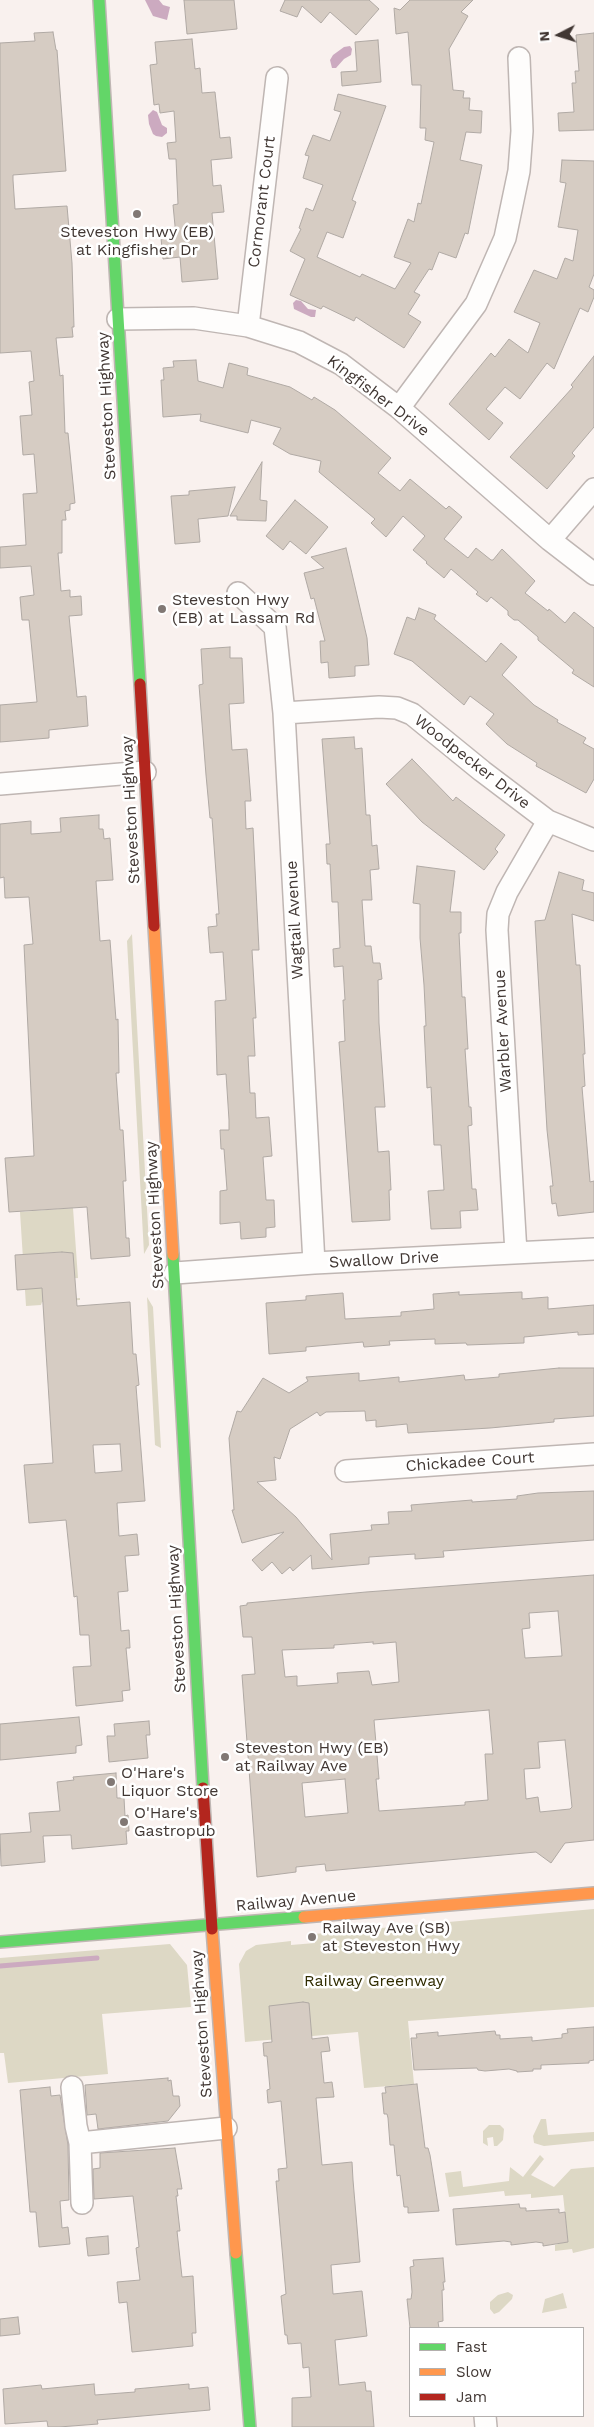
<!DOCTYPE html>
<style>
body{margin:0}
#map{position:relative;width:594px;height:2427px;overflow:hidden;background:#f9f1ee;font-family:"Work Sans",sans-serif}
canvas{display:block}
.legend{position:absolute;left:409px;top:2327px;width:175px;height:90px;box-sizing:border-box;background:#fff;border:1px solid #b3afad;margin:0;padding:6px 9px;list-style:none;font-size:15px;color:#413733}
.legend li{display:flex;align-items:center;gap:10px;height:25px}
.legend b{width:25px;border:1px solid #b3afad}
.north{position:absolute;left:534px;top:10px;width:50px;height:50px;-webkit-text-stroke:4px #fff;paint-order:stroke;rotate:265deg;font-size:14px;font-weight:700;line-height:20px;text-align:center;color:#413733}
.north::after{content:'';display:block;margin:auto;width:18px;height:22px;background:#413733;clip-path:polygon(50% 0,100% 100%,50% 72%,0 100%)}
</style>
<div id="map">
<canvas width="594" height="2427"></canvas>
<ul class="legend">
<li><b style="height:6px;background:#63d668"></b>Fast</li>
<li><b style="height:6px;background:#ff974d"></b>Slow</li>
<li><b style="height:6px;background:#b3261e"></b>Jam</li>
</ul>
<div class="north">N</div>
</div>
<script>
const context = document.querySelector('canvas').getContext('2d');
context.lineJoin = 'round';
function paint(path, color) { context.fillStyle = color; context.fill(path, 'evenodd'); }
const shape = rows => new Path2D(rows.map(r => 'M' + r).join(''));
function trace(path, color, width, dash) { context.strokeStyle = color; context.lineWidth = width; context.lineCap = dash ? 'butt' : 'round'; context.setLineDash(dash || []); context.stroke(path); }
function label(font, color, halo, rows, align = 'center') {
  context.font = font + ' "Work Sans",sans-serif'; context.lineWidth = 5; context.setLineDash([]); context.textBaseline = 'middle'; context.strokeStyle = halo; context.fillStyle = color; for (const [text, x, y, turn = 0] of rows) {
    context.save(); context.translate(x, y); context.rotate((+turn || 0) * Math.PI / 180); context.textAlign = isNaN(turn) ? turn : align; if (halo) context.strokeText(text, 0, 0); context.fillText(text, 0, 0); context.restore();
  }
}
paint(shape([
 [132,934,149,1245,144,1254,127,941],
 [73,1208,78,1278,63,1279,61,1252,44,1253,61,1299,80,1298,80,1300,42,1302,41,1305,26,1306,20,1212],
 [147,1297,153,1307,161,1448,155,1445],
 [594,1909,594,2007,408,2021,414,2084,364,2088,358,2032,245,2042,239,1964,246,1951,256,1945,291,1941,291,1945,315,1943,314,1934],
 [170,1944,187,1965,191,2007,102,2014,108,2074,8,2083,4,2053,0,2053,0,1958],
 [541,2119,546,2119,548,2135,594,2132,594,2141,544,2146,534,2143,533,2136],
 [489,2125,500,2125,504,2129,503,2140,497,2146,494,2146,493,2137,487,2138,488,2146,483,2143,483,2131],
 [540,2155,544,2159,531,2175,554,2187,571,2169,594,2167,594,2248,573,2253,572,2249,555,2251,555,2245,568,2241,563,2195,531,2198,531,2194,505,2196,504,2191,449,2197,445,2173,461,2171,463,2187,509,2181,510,2167,523,2177],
 [508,2292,513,2295,512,2299,499,2312,494,2314,490,2309,490,2302,498,2295],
 [563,2293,567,2308,542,2313,545,2299]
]), '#ddd8c5');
paint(shape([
 [145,0,159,0,163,5,170,7,167,20,153,16],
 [350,46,352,49,351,55,344,59,336,68,332,68,330,60,333,55,344,47],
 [153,110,157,112,162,125,167,128,167,133,162,137,156,136,153,134,149,124,148,115],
 [296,300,301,301,308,309,316,310,315,317,311,317,294,309,293,303]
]), '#ccaac0');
trace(shape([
 [0,1966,97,1958]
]), '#ccaac0', 5);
const building = shape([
 [184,0,234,0,237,29,187,34,184,0],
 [285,0,369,0,379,9,356,35,330,12,321,23,302,6,297,17,280,11,285,0],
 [410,0,473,0,461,12,468,16,449,49,453,90,464,91,463,98,470,98,469,110,482,111,481,133,466,132,460,160,482,165,468,234,465,233,456,258,439,252,432,270,429,269,414,292,420,295,408,314,421,322,404,348,356,317,354,321,323,306,321,309,290,295,305,259,290,251,301,229,299,228,306,208,313,211,323,185,303,178,309,156,305,155,313,135,330,141,341,112,334,110,338,94,386,106,352,200,356,202,343,238,327,232,317,257,360,277,362,274,395,289,411,263,394,257,408,219,414,222,418,203,421,204,434,142,425,140,426,128,420,128,421,85,412,85,408,32,396,34,394,8,400,10,410,0],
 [53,32,56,50,57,50,66,171,13,175,13,180,15,209,67,206,72,263,74,327,72,327,73,337,56,338,60,376,63,375,65,433,68,433,75,503,70,504,70,510,65,511,66,520,62,520,62,553,58,553,61,591,70,590,70,597,81,596,82,615,69,616,77,697,86,696,88,726,49,730,49,738,0,742,0,705,37,702,29,620,22,620,20,597,34,595,31,566,0,568,0,547,26,545,23,494,37,493,34,454,23,455,20,416,32,415,29,382,34,381,31,351,0,353,0,43,35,41,34,33,53,32],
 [594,33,594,130,559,131,558,113,574,112,572,83,576,83,575,71,579,71,576,35,594,33],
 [192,39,195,69,200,68,202,93,215,92,220,138,230,137,232,158,211,160,213,186,221,185,224,212,212,213,218,279,182,282,180,257,163,259,161,238,176,236,173,205,178,204,176,159,169,159,167,143,176,142,174,111,160,113,159,104,154,105,150,65,157,64,155,42,192,39],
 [378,40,381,82,342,86,341,72,357,71,355,42,378,40],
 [562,160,594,161,594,274,589,287,594,290,594,297,588,312,580,308,554,369,547,363,520,399,505,387,486,409,503,423,489,440,449,404,491,353,495,357,509,339,528,353,540,323,514,312,534,270,557,279,565,258,573,261,578,230,558,227,566,183,560,182,562,160],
 [594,356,594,427,572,453,575,456,547,489,510,457,573,387,571,385,594,356],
 [196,360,198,381,223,388,229,363,248,368,247,375,290,387,312,400,314,397,335,410,391,458,378,473,400,491,410,479,446,509,449,506,462,517,444,539,468,558,476,548,491,560,493,560,502,549,535,581,525,593,548,611,549,609,565,623,574,612,594,628,594,687,572,673,574,670,538,640,538,637,518,620,514,620,508,615,508,611,491,597,487,602,476,594,478,592,451,569,444,578,426,563,427,562,413,550,425,536,403,516,386,537,371,523,375,519,319,472,321,461,290,454,273,444,281,428,251,420,248,433,200,421,201,414,163,417,161,380,164,380,163,368,174,367,173,361,196,360],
 [262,462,260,500,267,501,266,521,237,520,237,516,230,516,262,462],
 [235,487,228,516,198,519,200,542,175,544,171,496,189,495,189,491,235,487],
 [295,500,328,527,306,554,290,541,283,550,266,536,295,500],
 [346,548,367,638,369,665,355,666,355,676,329,678,328,662,321,663,320,641,325,641,314,598,311,599,304,573,324,568,311,557,346,548],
 [419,608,436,615,434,619,486,662,501,643,517,657,502,675,534,705,558,720,557,722,586,738,583,743,594,749,594,779,586,793,536,766,537,763,507,744,486,724,494,714,470,696,464,705,412,661,394,654,407,617,415,620,419,608],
 [230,647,230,658,242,658,244,703,229,704,232,750,247,749,251,801,245,801,246,829,253,828,259,950,252,950,256,1018,253,1018,255,1056,248,1056,250,1093,255,1093,256,1118,269,1117,272,1156,263,1157,266,1200,274,1200,275,1227,266,1228,266,1237,241,1239,240,1222,220,1224,220,1191,227,1190,224,1149,221,1149,220,1130,229,1130,229,1120,226,1074,217,1075,215,1001,226,1000,223,952,210,953,208,927,217,926,216,914,219,914,212,818,210,818,206,775,199,685,203,684,201,649,230,647],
 [354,737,355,749,362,748,366,815,370,815,372,846,377,845,379,869,370,870,372,900,362,900,365,946,371,946,373,963,380,963,382,979,378,980,379,1023,385,1107,375,1107,378,1152,389,1151,391,1190,389,1190,390,1220,352,1222,339,1042,345,1041,343,1000,345,1000,343,966,334,967,333,949,340,948,338,902,332,902,330,864,327,864,326,844,330,844,322,739,354,737],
 [412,759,453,801,456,797,505,835,495,849,498,852,484,870,422,822,386,784,412,759],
 [99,815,99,829,103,829,104,839,110,838,113,880,96,881,100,941,110,940,116,1020,118,1019,119,1073,116,1073,120,1130,123,1130,126,1181,123,1181,126,1238,129,1238,130,1256,91,1259,87,1207,9,1212,5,1158,34,1156,24,945,33,944,29,897,5,898,4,877,0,878,0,824,31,821,31,834,61,832,60,818,99,815],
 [417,866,455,871,450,912,461,912,461,933,459,933,462,997,465,997,468,1049,465,1049,469,1107,471,1107,472,1125,468,1126,472,1189,476,1189,478,1210,460,1211,461,1228,431,1229,428,1191,444,1190,441,1145,434,1145,431,1087,427,1088,424,1026,426,1026,424,985,420,938,420,904,413,903,417,866],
 [559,872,584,880,582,890,594,893,594,921,572,914,576,965,580,965,585,1054,583,1054,585,1086,582,1087,590,1182,594,1181,594,1212,558,1216,556,1203,552,1204,550,1186,553,1186,547,1130,535,921,545,920,559,872],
 [62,1252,73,1253,77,1306,130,1302,133,1354,136,1354,139,1385,136,1386,145,1501,117,1503,119,1536,137,1534,139,1555,125,1556,128,1591,118,1592,121,1631,129,1630,130,1648,126,1648,130,1690,122,1691,123,1701,76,1706,73,1667,91,1666,89,1635,80,1635,77,1596,74,1597,66,1520,29,1523,24,1465,53,1463,42,1288,17,1290,15,1255,62,1252],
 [120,1444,122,1471,95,1473,93,1445,120,1444],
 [459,1292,459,1295,522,1292,522,1299,548,1297,548,1309,594,1305,594,1334,578,1335,578,1332,524,1337,524,1343,467,1345,466,1343,435,1344,435,1339,389,1341,390,1345,364,1347,363,1342,306,1347,306,1351,269,1354,266,1303,306,1300,306,1296,343,1293,345,1319,401,1316,401,1312,434,1309,433,1294,459,1292],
 [559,1368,594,1368,594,1416,554,1419,554,1422,490,1428,408,1433,407,1424,376,1427,376,1420,366,1421,365,1411,326,1412,320,1416,317,1412,290,1429,280,1459,274,1457,276,1480,257,1482,296,1517,332,1560,330,1534,372,1530,371,1525,389,1524,388,1512,412,1511,411,1505,472,1500,472,1502,517,1499,517,1496,538,1493,594,1491,594,1540,443,1551,444,1557,415,1559,415,1554,369,1557,369,1564,312,1569,311,1555,293,1571,290,1567,282,1574,272,1562,262,1571,252,1560,284,1532,242,1543,232,1510,234,1510,229,1438,237,1411,241,1412,263,1378,289,1393,308,1381,306,1377,359,1373,359,1381,399,1377,399,1382,464,1375,465,1380,499,1377,499,1374,559,1368],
 [594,1575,594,1840,565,1843,551,1863,536,1852,326,1871,325,1864,296,1867,296,1872,257,1877,242,1675,255,1674,252,1637,243,1637,240,1606,247,1605,247,1603,366,1592,594,1575],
 [558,1611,562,1656,525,1658,522,1629,530,1628,529,1613,558,1611],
 [373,1642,373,1644,396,1642,399,1682,372,1685,369,1671,337,1673,338,1683,297,1686,297,1676,285,1677,282,1650,334,1648,334,1645,373,1642],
 [489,1710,493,1754,485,1754,488,1800,465,1802,465,1805,379,1811,376,1779,379,1779,374,1720,489,1710],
 [565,1740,572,1807,570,1809,540,1812,538,1797,526,1799,524,1769,540,1768,538,1742,565,1740],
 [345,1779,348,1813,305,1817,302,1783,345,1779],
 [79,1717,82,1745,76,1746,76,1753,0,1760,0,1724,79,1717],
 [149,1721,150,1735,146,1735,148,1758,109,1762,107,1736,115,1736,114,1724,149,1721],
 [116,1773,117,1798,124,1798,125,1816,128,1815,129,1831,126,1831,127,1844,72,1849,71,1835,43,1836,45,1862,1,1866,0,1834,31,1832,29,1813,60,1811,57,1782,74,1780,73,1777,116,1773],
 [303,2002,309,2003,312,2039,328,2037,330,2051,321,2052,324,2083,332,2082,334,2097,316,2098,322,2165,352,2162,353,2180,360,2262,331,2265,333,2294,362,2291,367,2336,335,2340,339,2385,365,2382,366,2391,371,2391,374,2427,292,2427,292,2398,311,2397,309,2367,303,2368,301,2343,288,2344,287,2335,285,2335,281,2296,286,2294,276,2181,279,2181,278,2169,287,2168,281,2101,268,2103,267,2090,270,2089,267,2056,264,2056,263,2043,272,2042,269,2006,303,2002],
 [594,2027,594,2060,589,2061,589,2063,541,2065,541,2069,533,2069,533,2071,517,2072,517,2071,509,2069,485,2071,478,2070,477,2068,414,2070,411,2038,417,2038,416,2034,438,2032,438,2036,495,2031,496,2035,500,2035,500,2039,532,2037,532,2041,562,2038,562,2034,568,2033,567,2029,594,2027],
 [168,2078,168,2081,171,2080,173,2096,179,2096,180,2106,168,2121,98,2129,96,2114,87,2115,85,2085,168,2078],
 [417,2084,425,2148,428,2148,430,2155,439,2211,408,2213,408,2207,404,2207,400,2175,397,2176,394,2145,390,2145,388,2118,387,2114,384,2114,382,2093,386,2093,385,2087,417,2084],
 [50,2087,51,2096,60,2095,68,2145,69,2200,60,2201,62,2228,68,2227,70,2244,39,2247,36,2212,30,2212,20,2090,50,2087],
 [175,2148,182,2189,177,2189,178,2196,176,2196,180,2231,177,2231,182,2277,193,2276,196,2333,192,2333,193,2346,132,2352,127,2302,119,2303,117,2282,140,2280,136,2248,139,2247,133,2196,94,2199,93,2169,100,2168,100,2153,175,2148],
 [519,2204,520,2208,526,2208,526,2211,559,2209,559,2213,565,2212,568,2242,543,2246,543,2243,536,2242,511,2245,511,2242,504,2241,456,2245,453,2209,519,2204],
 [108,2236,109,2254,88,2256,86,2238,108,2236],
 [443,2258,445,2282,443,2282,444,2290,442,2290,443,2321,438,2322,439,2328,410,2328,407,2299,411,2299,412,2292,410,2267,414,2266,413,2260,443,2258],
 [18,2317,20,2334,0,2336,0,2319,18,2317],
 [94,2384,95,2395,135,2392,135,2389,189,2384,189,2389,208,2387,210,2410,97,2420,98,2424,59,2427,48,2427,47,2421,5,2424,3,2389,41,2385,42,2389,94,2384]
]);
paint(building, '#d6ccc3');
trace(building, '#b0a9a4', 1);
const street = shape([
 [118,319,194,318,248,326,299,342,341,364,399,408,550,540,594,574],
 [248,326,277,78],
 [399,408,476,304,505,238,519,171,522,131,519,58],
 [550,540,594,489],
 [238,593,275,627,284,713,314,1263],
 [284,713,379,707,397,708,412,714,482,771,548,821,594,840],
 [0,784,145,772],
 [516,1253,497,930,498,914,507,892,548,821],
 [175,1273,314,1263,594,1249],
 [346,1471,594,1454],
 [72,2087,76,2126,80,2143,82,2203],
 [80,2143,226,2128],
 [485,2416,486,2427]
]);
const fast = shape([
 [99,0,140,684],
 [173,1255,203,1788],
 [0,1942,304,1917],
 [236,2253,250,2427]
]);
const slow = shape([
 [154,926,173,1255],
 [304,1917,594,1893],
 [212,1929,236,2253]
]);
const jam = shape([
 [140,684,154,926],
 [203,1788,212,1929]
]);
trace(street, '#bfb6b3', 24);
trace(fast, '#bfb6b3', 14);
trace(slow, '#bfb6b3', 14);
trace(jam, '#bfb6b3', 14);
trace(street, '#fefdfc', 21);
trace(fast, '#63d668', 11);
trace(slow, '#ff974d', 11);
trace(jam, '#b3261e', 11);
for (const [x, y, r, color] of [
 [137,214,5,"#817874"],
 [162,609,5,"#817874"],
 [225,1757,5,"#817874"],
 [111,1782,5,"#817874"],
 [124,1822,5,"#817874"],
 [312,1937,5,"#817874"]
]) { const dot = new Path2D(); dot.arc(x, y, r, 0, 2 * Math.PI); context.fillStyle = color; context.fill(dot); trace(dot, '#fff', 2); }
label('16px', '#413733', '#fff', [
 ["Cormorant Court",262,202,-83],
 ["Kingfisher Drive",378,396,37],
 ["Steveston Highway",107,406,-93],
 ["Woodpecker Drive",472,762,38],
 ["Steveston Highway",131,810,-93],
 ["Wagtail Avenue",295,920,-93],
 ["Warbler Avenue",503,1031,-93],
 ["Steveston Highway",155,1215,-93],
 ["Swallow Drive",384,1260,-3],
 ["Chickadee Court",470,1462,-4],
 ["Steveston Highway",177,1619,-93],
 ["Railway Avenue",296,1901,-5],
 ["Steveston Highway",202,2024,-94]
]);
label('16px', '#413733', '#fff', [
 ["Steveston Hwy (EB)",137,232,"center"],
 ["at Kingfisher Dr",137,250,"center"],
 ["Steveston Hwy",172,600],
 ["(EB) at Lassam Rd",172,618],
 ["Steveston Hwy (EB)",235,1748],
 ["at Railway Ave",235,1766],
 ["O'Hare's",121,1773],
 ["Liquor Store",121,1791],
 ["O'Hare's",134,1813],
 ["Gastropub",134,1831],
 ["Railway Ave (SB)",322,1928],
 ["at Steveston Hwy",322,1946]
], 'left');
label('16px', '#2f2b00', '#fff', [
 ["Railway Greenway",374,1981]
]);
</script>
